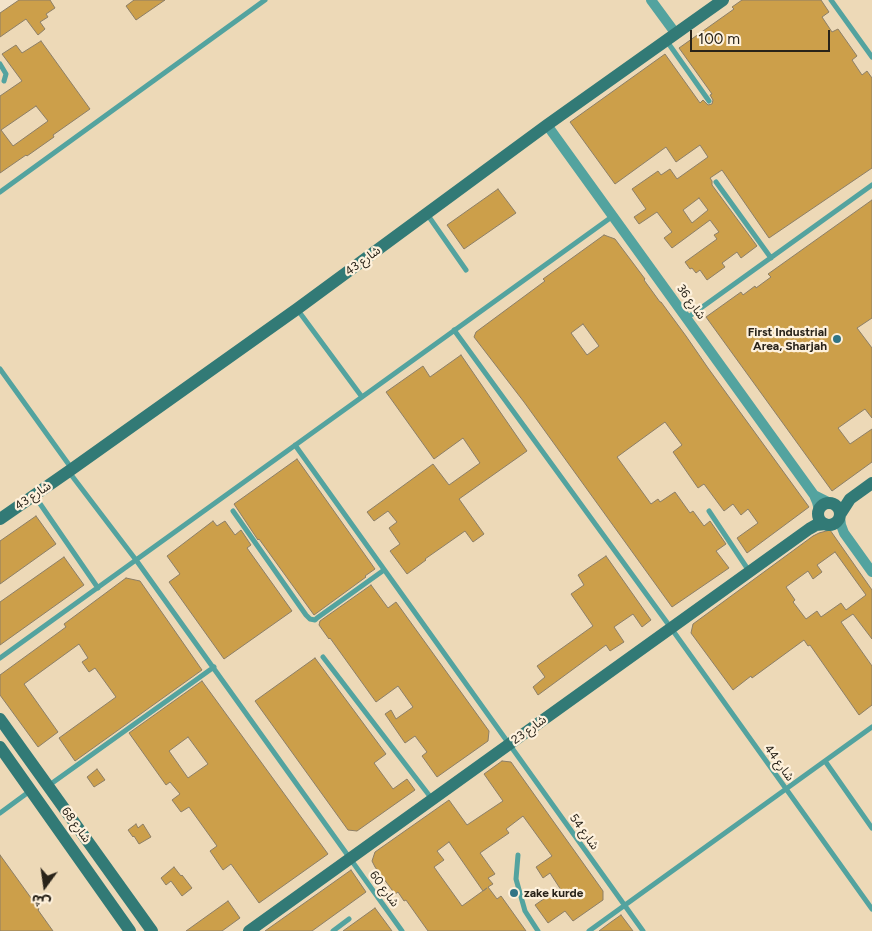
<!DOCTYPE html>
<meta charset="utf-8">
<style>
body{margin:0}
#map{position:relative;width:872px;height:931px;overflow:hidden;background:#f3e3c9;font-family:Figtree,"Noto Sans Arabic",sans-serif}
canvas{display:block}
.north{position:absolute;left:20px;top:861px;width:50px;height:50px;-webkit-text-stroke:4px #fef1dc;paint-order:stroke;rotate:194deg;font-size:14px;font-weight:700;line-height:20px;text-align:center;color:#292319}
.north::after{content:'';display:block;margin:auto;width:18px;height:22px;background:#292319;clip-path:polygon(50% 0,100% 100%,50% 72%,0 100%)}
.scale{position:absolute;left:690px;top:30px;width:140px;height:22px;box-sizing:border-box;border:2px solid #292319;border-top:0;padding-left:6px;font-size:15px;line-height:18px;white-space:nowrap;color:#292319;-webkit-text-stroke:4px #fef1dc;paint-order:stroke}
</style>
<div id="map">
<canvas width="872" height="931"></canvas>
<div class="north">ش</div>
<div class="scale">100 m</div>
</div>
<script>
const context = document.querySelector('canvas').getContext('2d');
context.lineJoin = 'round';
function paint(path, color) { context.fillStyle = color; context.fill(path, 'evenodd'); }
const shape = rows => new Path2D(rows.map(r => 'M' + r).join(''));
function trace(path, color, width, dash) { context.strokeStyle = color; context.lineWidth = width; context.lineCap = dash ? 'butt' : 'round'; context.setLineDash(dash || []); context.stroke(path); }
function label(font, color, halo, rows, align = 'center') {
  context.font = font + ' Figtree,"Noto Sans Arabic",sans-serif'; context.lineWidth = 4.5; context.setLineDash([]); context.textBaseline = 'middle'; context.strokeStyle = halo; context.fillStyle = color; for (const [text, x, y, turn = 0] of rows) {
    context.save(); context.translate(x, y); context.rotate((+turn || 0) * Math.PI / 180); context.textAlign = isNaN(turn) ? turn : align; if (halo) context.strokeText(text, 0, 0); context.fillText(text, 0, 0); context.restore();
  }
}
paint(shape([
 [21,0,872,0,872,931,0,931,0,15]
]), '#edd9b7');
const building = shape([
 [19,0,50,0,55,8,46,14,48,17,40,22,45,29,38,35,26,19,0,37,0,13,19,0],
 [134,0,165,0,136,20,126,6,134,0],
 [742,0,821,0,829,12,822,17,832,32,838,29,857,56,852,60,862,75,867,71,872,78,872,168,769,238,722,170,710,178,712,181,712,185,757,246,741,258,737,252,722,263,725,267,707,280,700,270,696,273,692,268,690,269,685,262,717,239,714,235,719,232,710,220,672,248,664,238,672,232,657,212,639,224,634,217,646,209,632,189,658,171,661,175,670,169,677,179,708,157,700,145,676,162,666,147,615,184,570,122,665,54,700,103,703,100,708,105,712,104,713,100,710,95,712,94,679,48,734,9,732,7,742,0],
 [699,198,708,210,692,223,683,210,699,198],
 [41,41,90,109,53,135,54,137,27,156,26,155,0,173,0,96,22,81,2,54,16,45,22,53,41,41],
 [36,106,48,121,13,146,1,130,36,106],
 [498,189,516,213,464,249,447,225,498,189],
 [872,200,872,318,857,328,872,348,872,418,865,409,838,428,850,444,872,429,872,462,832,491,706,317,741,292,743,295,755,286,756,288,771,277,768,274,872,200],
 [604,235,615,239,645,279,644,280,660,302,661,302,686,336,708,368,809,507,747,553,737,538,758,523,748,509,741,515,733,504,724,511,704,484,698,488,673,452,682,445,665,422,617,457,651,504,658,499,660,502,675,492,690,513,693,511,704,526,710,521,726,544,716,551,729,568,672,607,524,402,474,337,476,332,545,281,543,279,604,235],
 [583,324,599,346,587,355,571,333,583,324],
 [461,355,527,451,459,499,484,534,473,542,465,531,425,559,426,560,407,574,390,551,400,544,389,528,397,522,388,511,374,521,367,512,433,464,449,485,480,463,463,438,434,459,386,392,423,366,430,377,461,355],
 [297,459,375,569,365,576,366,577,314,615,259,539,258,540,234,504,297,459],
 [36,516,56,544,0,584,0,541,36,516],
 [213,521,217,526,225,521,235,535,241,530,251,545,247,548,292,611,224,659,169,582,180,574,167,556,213,521],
 [830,530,872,590,872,639,853,614,841,622,872,666,872,705,859,715,810,645,808,646,804,640,752,678,751,676,733,690,691,633,693,624,813,536,819,533,830,530],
 [835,552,866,595,846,610,841,603,821,617,817,611,806,619,793,602,795,600,786,587,808,571,813,579,822,572,817,565,835,552],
 [606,556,651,620,642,627,633,614,614,627,624,642,610,651,606,645,538,695,533,687,545,677,537,666,593,626,571,594,584,585,578,575,606,556],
 [64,557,84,585,0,645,0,602,64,557],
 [126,578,140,581,202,670,75,761,59,738,116,697,95,668,89,672,82,662,88,658,79,644,24,684,58,732,38,747,0,695,0,675,66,627,64,624,126,578],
 [371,585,388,608,396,602,489,731,488,741,437,777,422,756,427,752,415,736,405,743,385,714,391,710,396,719,413,707,398,686,376,702,330,638,329,639,319,625,320,621,371,585],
 [315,658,386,754,374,763,393,789,407,779,415,790,357,831,348,830,255,701,315,658],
 [202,681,328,854,259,903,231,864,223,870,210,851,217,846,189,807,181,812,172,800,180,794,170,782,166,785,129,733,202,681],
 [188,737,208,764,188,778,169,751,188,737],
 [502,761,511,762,603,891,603,900,573,921,565,911,548,923,535,905,548,896,550,898,561,890,550,873,543,878,536,867,552,856,523,816,506,829,509,833,480,853,495,874,488,878,493,884,488,887,497,899,501,896,526,931,428,931,406,900,404,901,398,892,395,894,375,867,372,861,375,852,449,800,467,825,503,801,484,774,502,761],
 [449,842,483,891,487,888,462,906,434,867,444,860,437,851,449,842],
 [97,769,105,780,94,787,87,777,97,769],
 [136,824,138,828,143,824,151,837,139,844,134,836,133,837,128,830,136,824],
 [0,855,39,909,38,910,53,931,0,931,0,855],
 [174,867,181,876,182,875,192,888,182,896,171,881,166,885,161,878,174,867],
 [351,870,366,892,312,931,265,931,351,870],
 [228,901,240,918,222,931,186,931,228,901],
 [375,908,392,931,343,931,375,908],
 [621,915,633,931,599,931,611,922,621,915]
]);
paint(building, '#cc9f4a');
trace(building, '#8d7f67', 1);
trace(shape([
 [831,0,872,57],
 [666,40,709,101],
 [0,64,6,74,4,81],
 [716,182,771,258],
 [0,192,265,0],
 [427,214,466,270],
 [297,309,362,397],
 [687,318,872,185],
 [454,330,671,628,872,909],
 [0,369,72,469],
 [295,445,643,931],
 [69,472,136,560,402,931],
 [34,495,98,588],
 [233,511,306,615,310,619,315,620,317,618,384,570],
 [709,511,749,571],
 [323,657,432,799],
 [0,658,613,216],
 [825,761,872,828],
 [48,786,214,667],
 [0,813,30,791],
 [518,855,516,879,525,911,538,931],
 [333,931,349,919],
 [589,931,872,727]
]), '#53a39f', 5);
trace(shape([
 [651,0,676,34],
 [547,125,814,495,817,502,819,510],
 [814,495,830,503],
 [840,517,841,525,844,533,872,572]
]), '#53a39f', 10);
trace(shape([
 '818 514a11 11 0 1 1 22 0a11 11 0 1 1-22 0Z',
 [841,513,850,499,872,483],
 [0,519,72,469,297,309,547,125,723,0],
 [0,719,152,931],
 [0,747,130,931],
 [249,931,809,529,816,525,825,524]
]), '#327a76', 12);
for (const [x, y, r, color] of [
 [837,339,5,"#317485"],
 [514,893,5,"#317485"]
]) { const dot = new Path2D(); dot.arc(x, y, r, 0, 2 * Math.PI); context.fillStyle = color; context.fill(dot); trace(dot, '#fef1dc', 2); }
label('12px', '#292319', '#fef1dc', [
 ["شارع 43",363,261,-36],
 ["شارع 36",691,302,54],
 ["شارع 43",33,496,-34],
 ["شارع 23",529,730,-36],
 ["شارع 44",779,763,54],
 ["شارع 68",76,825,54],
 ["شارع 54",584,832,54],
 ["شارع 60",384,889,54]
]);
label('bold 12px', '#292319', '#fef1dc', [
 ["First Industrial",827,332],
 ["Area, Sharjah",827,346],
 ["zake kurde",524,893,"left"]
], 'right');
</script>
